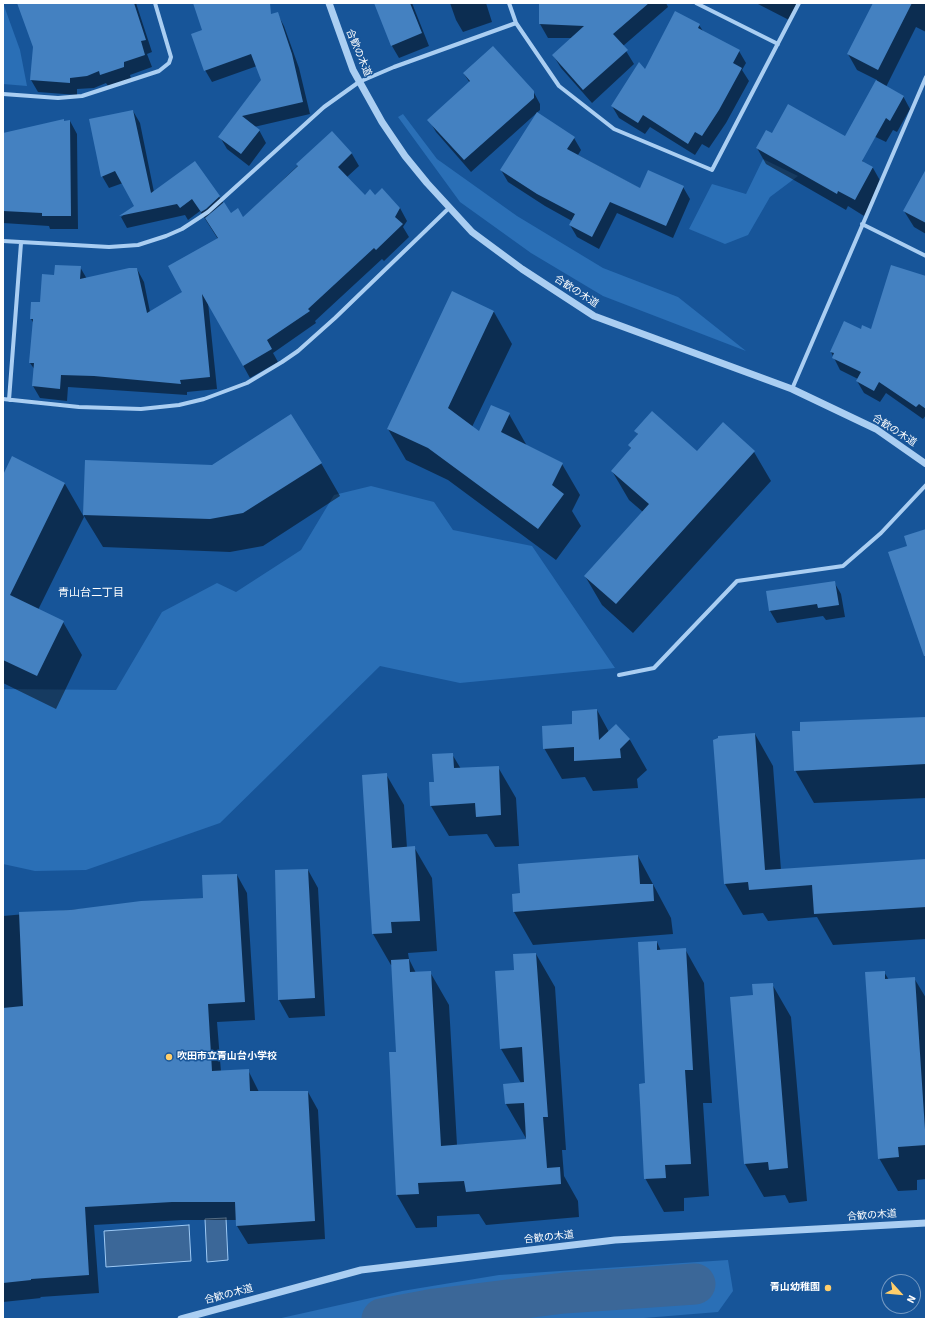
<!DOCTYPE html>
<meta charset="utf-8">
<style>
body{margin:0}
#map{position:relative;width:929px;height:1322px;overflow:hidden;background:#175599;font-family:"Source Sans 3",sans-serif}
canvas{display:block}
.frame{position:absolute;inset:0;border:4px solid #fff;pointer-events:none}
.north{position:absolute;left:881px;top:1274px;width:40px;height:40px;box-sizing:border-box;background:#175599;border:1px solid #7499c2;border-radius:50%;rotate:117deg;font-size:11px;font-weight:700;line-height:16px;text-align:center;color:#fff}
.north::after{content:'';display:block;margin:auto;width:14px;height:18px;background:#ffce6b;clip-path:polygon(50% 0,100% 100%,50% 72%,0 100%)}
</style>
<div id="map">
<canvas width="929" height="1322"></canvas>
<div class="frame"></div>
<div class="north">N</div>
</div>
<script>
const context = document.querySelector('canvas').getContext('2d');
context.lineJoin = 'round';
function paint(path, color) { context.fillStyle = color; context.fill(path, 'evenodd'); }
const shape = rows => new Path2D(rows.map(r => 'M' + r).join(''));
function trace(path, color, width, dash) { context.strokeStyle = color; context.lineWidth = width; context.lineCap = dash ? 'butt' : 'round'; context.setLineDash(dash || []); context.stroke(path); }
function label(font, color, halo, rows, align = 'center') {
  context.font = font + ' "Source Sans 3","Noto Sans JP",sans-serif'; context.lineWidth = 3; context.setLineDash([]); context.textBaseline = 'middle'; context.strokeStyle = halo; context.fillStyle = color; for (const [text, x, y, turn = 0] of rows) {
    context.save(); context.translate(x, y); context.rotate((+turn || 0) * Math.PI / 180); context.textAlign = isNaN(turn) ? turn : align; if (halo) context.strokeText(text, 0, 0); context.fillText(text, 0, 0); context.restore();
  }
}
paint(shape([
 [3,3,20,50,27,86,3,84],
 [403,114,437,159,517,216,603,268,678,297,746,351,603,296,531,253,460,202,398,117],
 [763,159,798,176,770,197,748,235,725,244,689,229,712,184,746,194],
 [371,486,434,502,453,530,532,546,615,668,460,683,380,666,220,823,86,870,35,871,3,864,3,689,116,690,162,612,217,583,236,592,301,550,334,495],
 [728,1260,733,1291,718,1312,632,1319,277,1319,402,1291,499,1275]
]), '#2a6fb6');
const water = shape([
 [226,1218,228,1260,207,1262,205,1219,226,1218],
 [189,1225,191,1261,106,1267,104,1231,189,1225]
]);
paint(water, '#3b6798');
trace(water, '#9dc9f4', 1);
paint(shape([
 [18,3,136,3,152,52,147,54,152,67,130,75,131,79,108,86,106,83,94,88,77,89,77,95,38,92,31,80,34,47],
 [194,3,229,3,237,28,277,13,284,26,299,68,310,114,254,127,259,130,266,143,249,166,227,149,220,137,262,81,257,66,212,82,205,70,203,31],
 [375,3,412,3,429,46,399,58,392,46],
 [450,3,486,3,492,22,463,32,456,20],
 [543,3,666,3,668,7,623,46,634,64,592,103,561,68,553,55,572,38,548,38,540,24,540,5],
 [756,3,797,3,789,20],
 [872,3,926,3,926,32,916,27,886,87,903,96,910,109,897,132,893,130,886,142,863,131,856,119,877,80,857,70,848,54,874,4],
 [699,25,703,31,739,51,746,63,742,70,749,81,726,123,709,148,702,144,695,155,650,127,645,134,619,118,612,106,645,71],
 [464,74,533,91,540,104,540,110,471,172,436,132,429,120,470,83],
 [133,111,140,123,154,192,195,162,231,214,243,218,332,133,352,154,359,166,347,177,365,196,375,196,400,208,407,221,403,227,409,237,384,261,382,259,315,321,316,323,273,353,278,362,250,378,208,302,217,389,187,392,187,395,68,387,67,401,40,398,33,386,35,370,30,363,34,324,31,319,32,303,41,303,55,276,80,267,87,279,137,269,144,282,150,312,184,293,218,239,200,211,188,220,185,215,127,228,121,217,136,206,123,183,109,188,102,176],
 [70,121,77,134,78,229,50,229,49,226,3,223,3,134],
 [574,138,581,150,578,155,641,189,683,187,690,199,673,238,617,213,599,249,577,237,570,225,572,221,545,206,508,182,501,170],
 [757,148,862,160,864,163,873,168,882,184,864,216,848,206,846,210,766,164],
 [926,194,926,234,914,227,904,211],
 [3,274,4,277,3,293],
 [926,277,926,415,923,419,886,393,880,402,864,393,857,381,858,379,840,370,831,352,861,330,872,330],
 [453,293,494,312,512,344,472,427,479,432,509,414,527,446,562,464,580,495,572,511,581,526,556,560,448,480,406,460,388,429],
 [636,431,697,452,754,452,771,481,633,633,602,605,585,576,643,512,629,500,612,471,631,449,629,445,638,435],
 [13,458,65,484,84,517,38,610,63,622,82,655,56,709,3,683,3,477],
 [86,462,213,466,321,463,340,496,263,546,230,552,103,547,84,516],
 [834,582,841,594,845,617,826,620,823,616,777,623,770,611,767,592],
 [597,710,609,732,616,726,630,740,647,770,637,779,638,788,593,791,585,777,562,779,544,748,573,725],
 [926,729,926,798,814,803,795,770],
 [755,734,773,766,781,870,926,860,926,939,833,945,817,917,768,921,763,913,743,915,725,884],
 [452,754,461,769,498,767,516,798,519,846,495,847,487,834,449,836,431,806,435,783],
 [386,774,404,805,407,848,414,847,432,878,437,951,408,953,409,959,416,973,430,972,449,1005,457,1145,527,1140,506,1104,504,1085,521,1083,501,1049,496,972,515,971,536,954,555,987,566,1150,562,1150,564,1176,578,1201,579,1217,486,1225,479,1214,437,1216,437,1227,416,1228,397,1195,397,1052,392,965,391,965,373,934,363,776],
 [638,856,671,918,673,934,533,945,514,912,521,894],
 [308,870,318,888,325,1016,289,1018,279,1000],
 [237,875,247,893,255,1020,217,1022,221,1072,248,1070,259,1092,308,1092,318,1110,325,1239,248,1244,237,1226,237,1220,183,1220,94,1225,99,1293,40,1297,41,1298,3,1302,3,916,204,898],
 [657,942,661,951,685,949,704,983,712,1103,703,1103,709,1196,684,1198,684,1211,664,1212,645,1178,646,1084],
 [884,972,889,980,914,978,926,998,926,1179,917,1180,917,1190,898,1191,879,1158],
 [772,984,791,1017,807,1201,789,1203,785,1195,764,1197,745,1164,731,997,754,996]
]), '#0007');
trace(shape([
 [382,1319,435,1309,564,1293,695,1284]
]), '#3b6798', 41);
paint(shape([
 [17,3,134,3,146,40,141,41,145,55,124,62,124,67,100,75,99,71,87,76,70,78,70,83,30,80,33,47],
 [193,3,270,3,271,14,278,12,292,54,303,102,242,116,260,130,241,154,218,137,261,80,251,54,204,71,191,34,202,30],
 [374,3,410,3,422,33,391,46],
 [539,3,649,3,613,34,628,50,583,90,552,55,584,26,539,24],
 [873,3,912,3,878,70,847,54],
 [675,11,700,24,698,28,740,50,733,63,742,68,719,110,702,136,695,132,688,144,643,115,638,123,611,106,639,62,645,69],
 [493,46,534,91,534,98,464,160,427,120,470,81,463,73],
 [876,80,904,96,890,121,886,118,862,161,873,167,855,200,838,191,837,194,756,148,766,130,772,133,788,104,845,136],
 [133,110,151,193,195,161,220,196,206,209,201,212,192,199,180,208,177,204,119,216,134,206,115,171,101,177,89,119],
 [537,112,575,137,567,149,640,188,648,170,684,186,666,226,610,202,592,237,569,225,575,214,537,194,500,170],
 [64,119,64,121,70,120,71,216,42,216,42,213,3,211,3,133],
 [332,131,352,153,338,167,365,195,370,189,375,195,382,188,400,208,395,217,403,224,376,250,374,248,308,309,310,311,267,340,272,349,243,366,202,294,210,377,180,380,181,384,94,376,61,375,60,389,32,386,34,363,29,363,33,319,30,319,31,302,40,302,42,274,54,275,55,265,81,266,80,279,129,268,137,268,147,313,182,292,168,266,218,238,205,218,224,202,231,213,238,208,243,217,298,166,296,164],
 [926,169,926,223,903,211],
 [891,265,926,276,926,409,919,404,916,407,879,382,874,391,856,381,861,372,832,358,834,353,830,352,844,321,861,329,862,325,871,329],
 [452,291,494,311,448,408,479,431,491,405,510,413,501,432,563,463,552,485,564,494,538,529,428,448,387,429],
 [652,411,697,451,723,422,755,451,616,604,584,576,649,504,611,471,631,448,628,445,638,434,634,431],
 [291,414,322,463,243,513,210,519,83,515,85,460,212,465],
 [12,456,65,483,10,595,64,621,37,676,3,660,3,475],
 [926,529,926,656,924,656,888,552,907,546,904,536],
 [835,581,839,605,818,608,817,604,769,611,766,591],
 [597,709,599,740,616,724,630,739,620,749,621,758,574,761,574,747,543,749,542,726,572,724,572,711],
 [926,717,926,764,794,771,792,731,800,731,800,722],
 [755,733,765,870,926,859,926,907,814,914,812,885,749,890,748,882,724,884,713,740,718,738,718,736],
 [453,753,454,768,499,766,501,815,476,817,475,803,430,806,429,782,434,782,432,754],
 [387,773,392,848,415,846,420,921,391,922,392,933,372,934,362,775],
 [638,855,640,884,653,884,654,901,513,912,512,894,520,893,518,864],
 [308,869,315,998,278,1000,275,870],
 [237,874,245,1002,208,1004,212,1071,249,1069,250,1091,308,1091,315,1221,236,1226,235,1202,172,1202,85,1207,89,1275,31,1279,31,1280,3,1283,3,1008,23,1006,19,912,70,910,141,901,203,898,202,875],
 [657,941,657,950,686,948,693,1070,685,1070,691,1164,665,1165,666,1178,644,1179,639,1084,645,1083,638,942],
 [536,953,548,1117,543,1117,547,1168,560,1167,561,1184,466,1192,464,1181,418,1183,419,1194,396,1195,389,1052,396,1052,391,960,409,959,410,972,431,971,441,1146,526,1139,524,1103,505,1104,503,1084,524,1082,522,1047,500,1049,495,971,514,970,513,954],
 [885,971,885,979,915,977,926,1145,898,1147,899,1157,878,1159,865,972],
 [773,983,788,1168,769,1170,768,1162,744,1164,730,997,753,995,752,984]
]), '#4481c1');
trace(shape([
 [509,3,516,23,559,86,614,129,712,170,799,3],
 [696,3,778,44],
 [3,94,58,98,82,96,159,71,169,63,171,57,155,3],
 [862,224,926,256],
 [3,241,109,247,138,245,166,236,182,229,208,212,324,107,359,82,394,67,516,23],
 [792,389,926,77],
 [3,399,79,407,141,409,179,405,204,399,247,383,282,362,298,351,335,318,449,208],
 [9,400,21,243],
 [619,675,654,668,737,581,843,566,881,533,926,485]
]), '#aacef2', 4);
trace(shape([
 [329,3,353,70,382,122,405,156,427,183,472,232,522,269,594,316,792,389,876,429,926,464],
 [181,1319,361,1270,615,1240,926,1223]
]), '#aacef2', 7);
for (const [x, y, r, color] of [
 [169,1057,4,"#ffce6b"],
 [828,1288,4,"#ffce6b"]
]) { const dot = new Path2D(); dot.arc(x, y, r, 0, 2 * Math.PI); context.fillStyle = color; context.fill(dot); trace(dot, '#175599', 1.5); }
label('10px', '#fff', '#175599', [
 ["合歓の木道",358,53,67],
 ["合歓の木道",576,292,33],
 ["合歓の木道",894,431,33],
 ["合歓の木道",872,1216,-4],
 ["合歓の木道",549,1238,-6],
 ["合歓の木道",229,1295,-15]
]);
label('bold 10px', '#fff', '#175599', [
 ["吹田市立青山台小学校",177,1057],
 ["青山幼稚園",820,1288,"right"]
], 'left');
label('11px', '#fff', '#175599', [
 ["青山台二丁目",91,594]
]);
</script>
